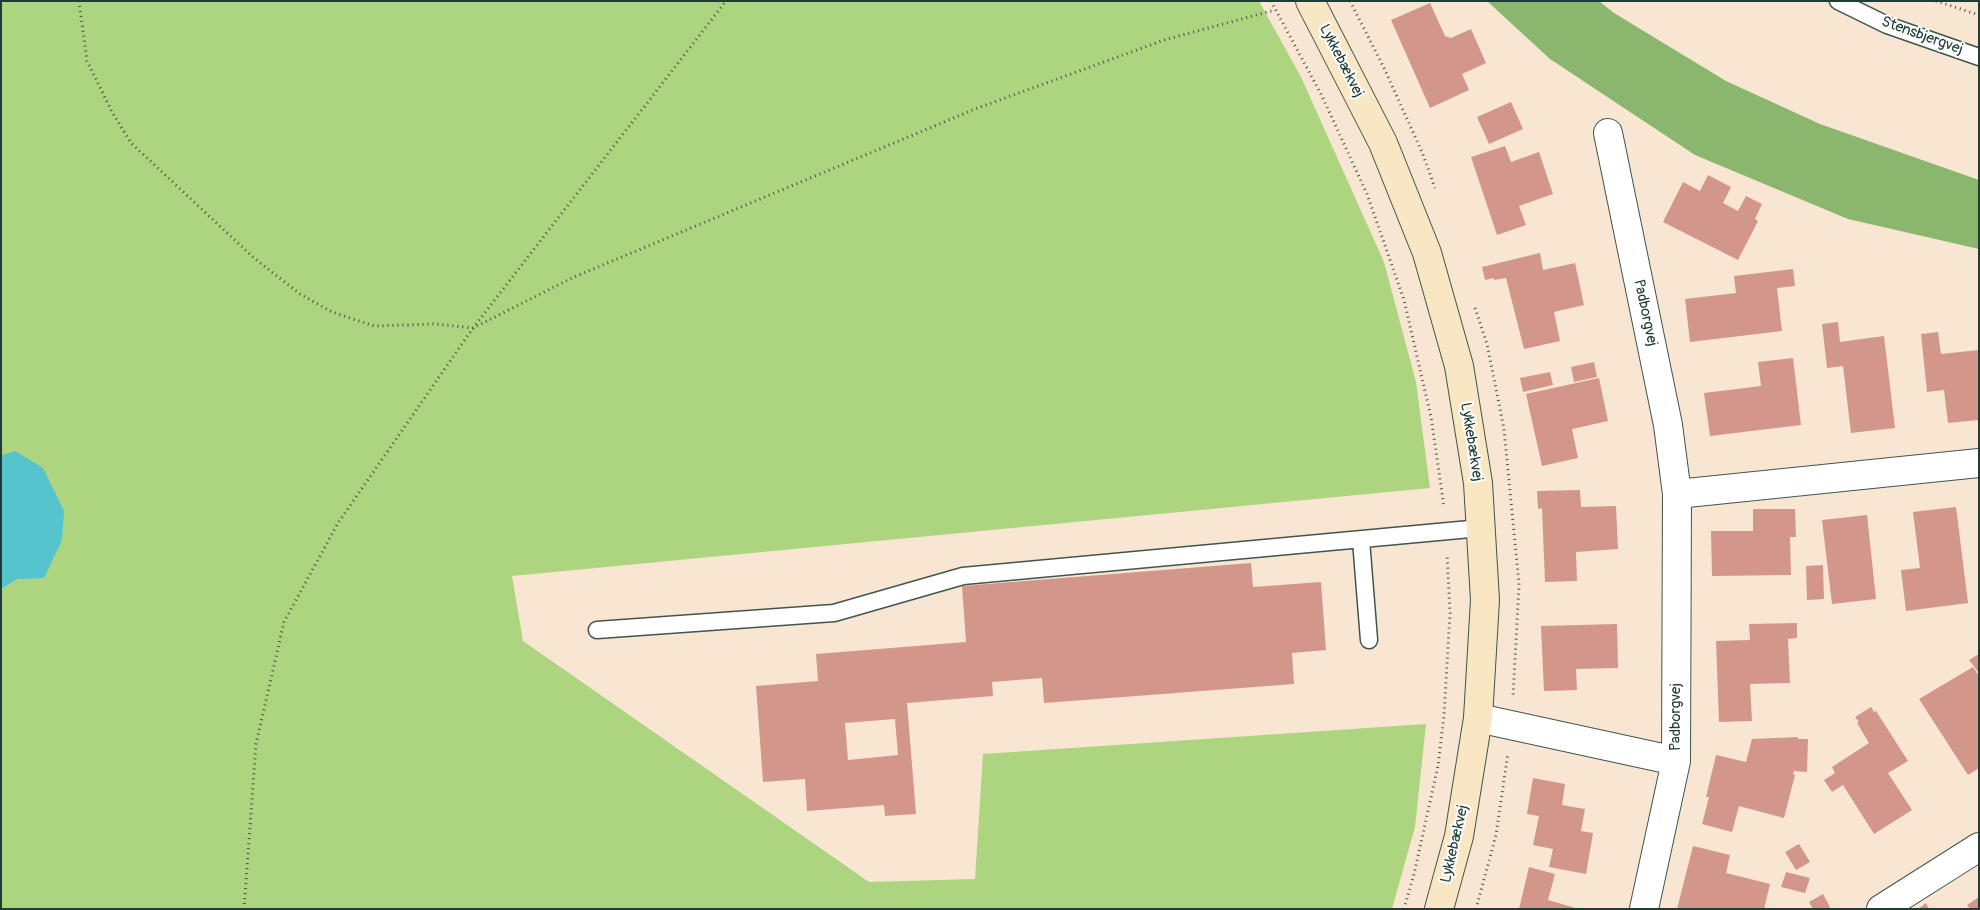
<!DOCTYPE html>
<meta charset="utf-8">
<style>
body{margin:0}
#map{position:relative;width:1980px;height:910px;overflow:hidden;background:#f8e6d3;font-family:Pangolin,sans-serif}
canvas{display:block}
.frame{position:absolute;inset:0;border:2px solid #1f3d34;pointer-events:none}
</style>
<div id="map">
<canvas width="1980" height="910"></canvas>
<div class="frame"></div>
</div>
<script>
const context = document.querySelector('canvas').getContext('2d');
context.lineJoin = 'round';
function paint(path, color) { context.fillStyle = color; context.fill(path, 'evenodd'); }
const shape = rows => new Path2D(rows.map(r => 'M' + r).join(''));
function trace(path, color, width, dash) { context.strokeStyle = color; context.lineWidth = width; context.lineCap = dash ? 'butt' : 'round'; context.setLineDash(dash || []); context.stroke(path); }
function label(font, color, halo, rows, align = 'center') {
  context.font = font + ' Pangolin,sans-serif'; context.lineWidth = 4; context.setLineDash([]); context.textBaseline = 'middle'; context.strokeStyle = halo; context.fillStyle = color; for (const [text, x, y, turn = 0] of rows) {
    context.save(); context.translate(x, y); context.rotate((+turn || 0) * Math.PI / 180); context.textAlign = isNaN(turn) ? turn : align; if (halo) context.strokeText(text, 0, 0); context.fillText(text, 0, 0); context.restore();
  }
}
paint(shape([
 [1,1,1259,1,1301,77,1384,262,1416,382,1430,488,512,576,523,641,869,882,975,879,983,754,1426,724,1415,827,1392,909,1,909,1,589,18,579,15,451,1,455]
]), '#add57f');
paint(shape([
 [1487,1,1599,1,1614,13,1726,81,1820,124,1979,180,1979,249,1848,219,1695,155,1550,59]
]), '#8ab66e');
paint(shape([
 [15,451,43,468,64,511,62,540,44,578,18,579,1,589,1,455]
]), '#56c4cc');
paint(shape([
 [1430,3,1445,36,1451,38,1471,29,1486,63,1462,74,1469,90,1430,108,1391,20],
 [1511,102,1523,129,1489,144,1477,117],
 [1505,146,1511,162,1539,152,1553,194,1519,206,1526,225,1497,235,1471,157],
 [1708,175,1731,187,1723,203,1738,211,1746,196,1762,204,1755,219,1758,221,1738,260,1663,222,1683,182,1700,191],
 [1540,253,1543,270,1575,263,1584,305,1554,312,1560,341,1524,349,1506,278,1494,280,1494,278,1485,280,1482,267],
 [1793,269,1795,286,1777,288,1782,331,1690,342,1685,299,1736,293,1734,276],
 [1838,322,1840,342,1884,336,1895,428,1851,433,1843,366,1827,368,1822,324],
 [1938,332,1941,354,1979,350,1979,420,1948,423,1944,390,1927,392,1921,334],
 [1793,358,1801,425,1710,436,1704,393,1761,386,1758,362],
 [1594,362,1597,377,1574,382,1571,367],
 [1550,372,1553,385,1523,392,1520,378],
 [1599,378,1608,421,1572,429,1578,458,1542,466,1526,394],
 [1580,490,1581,507,1616,506,1618,549,1576,552,1577,581,1545,582,1542,508,1538,509,1537,491],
 [1956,507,1968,603,1906,611,1901,570,1920,568,1913,512],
 [1753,509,1795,509,1796,537,1790,537,1791,575,1712,576,1711,531,1753,531],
 [1867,515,1876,599,1832,604,1822,520],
 [1251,563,1253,587,1321,582,1326,650,1292,653,1294,684,1044,703,1042,678,992,682,993,696,907,703,916,814,885,816,884,805,807,811,805,779,763,782,756,686,818,681,816,654,966,642,962,586],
 [895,719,898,755,848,760,845,723],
 [1823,565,1824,599,1807,600,1806,566],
 [1797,623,1797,638,1788,639,1790,683,1750,684,1752,721,1719,722,1716,641,1750,640,1749,624],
 [1617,624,1618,668,1576,669,1577,690,1544,691,1541,626],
 [1979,654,1979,673,1969,660],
 [1973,667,1979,676,1979,768,1968,775,1919,699],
 [1871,707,1874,712,1876,711,1908,761,1888,773,1912,810,1874,834,1843,785,1832,792,1824,780,1835,773,1832,767,1869,743,1857,723,1859,722,1855,717],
 [1798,737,1798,739,1808,739,1807,772,1794,771,1793,774,1795,775,1784,818,1739,806,1732,832,1702,824,1709,797,1706,797,1716,755,1746,762,1752,739],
 [1533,778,1565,784,1562,805,1585,809,1581,831,1593,833,1586,874,1549,867,1553,849,1533,845,1539,816,1527,814],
 [1799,844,1810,862,1796,870,1785,852],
 [1693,846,1730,855,1726,873,1770,884,1764,909,1677,909],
 [1529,867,1555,874,1548,900,1579,909,1519,909],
 [1786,872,1810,878,1805,893,1781,887],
 [1823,894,1830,907,1827,909,1813,909,1809,902],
 [1979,897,1979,909,1970,909,1967,905],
 [1926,903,1929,909,1918,909]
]), '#d3968a');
const lane = shape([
 [1838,1,1887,25,1979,57],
 [1361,540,1369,640],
 [597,630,834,613,963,576,1481,528]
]);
const street = shape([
 [1608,133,1668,425,1677,494,1676,761,1644,909],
 [1677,494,1979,463],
 [1478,718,1676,761],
 [1881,909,1979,847]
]);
const secondary = shape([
 [1310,1,1383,143,1427,253,1459,366,1478,483,1485,600,1478,718,1459,836,1439,909]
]);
trace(lane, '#40564c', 19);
trace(street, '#40564c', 30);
trace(secondary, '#40564c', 30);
trace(shape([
 [79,1,87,61,112,112,131,143,254,258,300,294,332,312,374,326,436,324,473,328,574,277,975,109,1164,40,1275,10],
 [1271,1,1322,96,1367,194,1404,300,1431,417,1444,507],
 [1350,1,1384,68,1422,152,1435,188],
 [1936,1,1979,15],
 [1475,308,1487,344,1504,429,1519,584,1513,697],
 [244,909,256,744,284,622,338,523,473,328,726,1],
 [1404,909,1414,874,1438,766,1444,715,1450,613,1447,554],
 [1476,909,1496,835,1508,753]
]), '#40564c', 3, [1, 4]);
trace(lane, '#fff', 16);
trace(street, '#fff', 28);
trace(secondary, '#f9e7c3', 28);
label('15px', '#1f3d34', '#fff', [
 ["Stensbjergvej",1922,36,20],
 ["Lykkebækvej",1341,61,63],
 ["Padborgvej",1645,313,78],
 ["Lykkebækvej",1471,442,81],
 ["Padborgvej",1676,717,-90],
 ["Lykkebækvej",1455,844,-77]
]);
</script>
